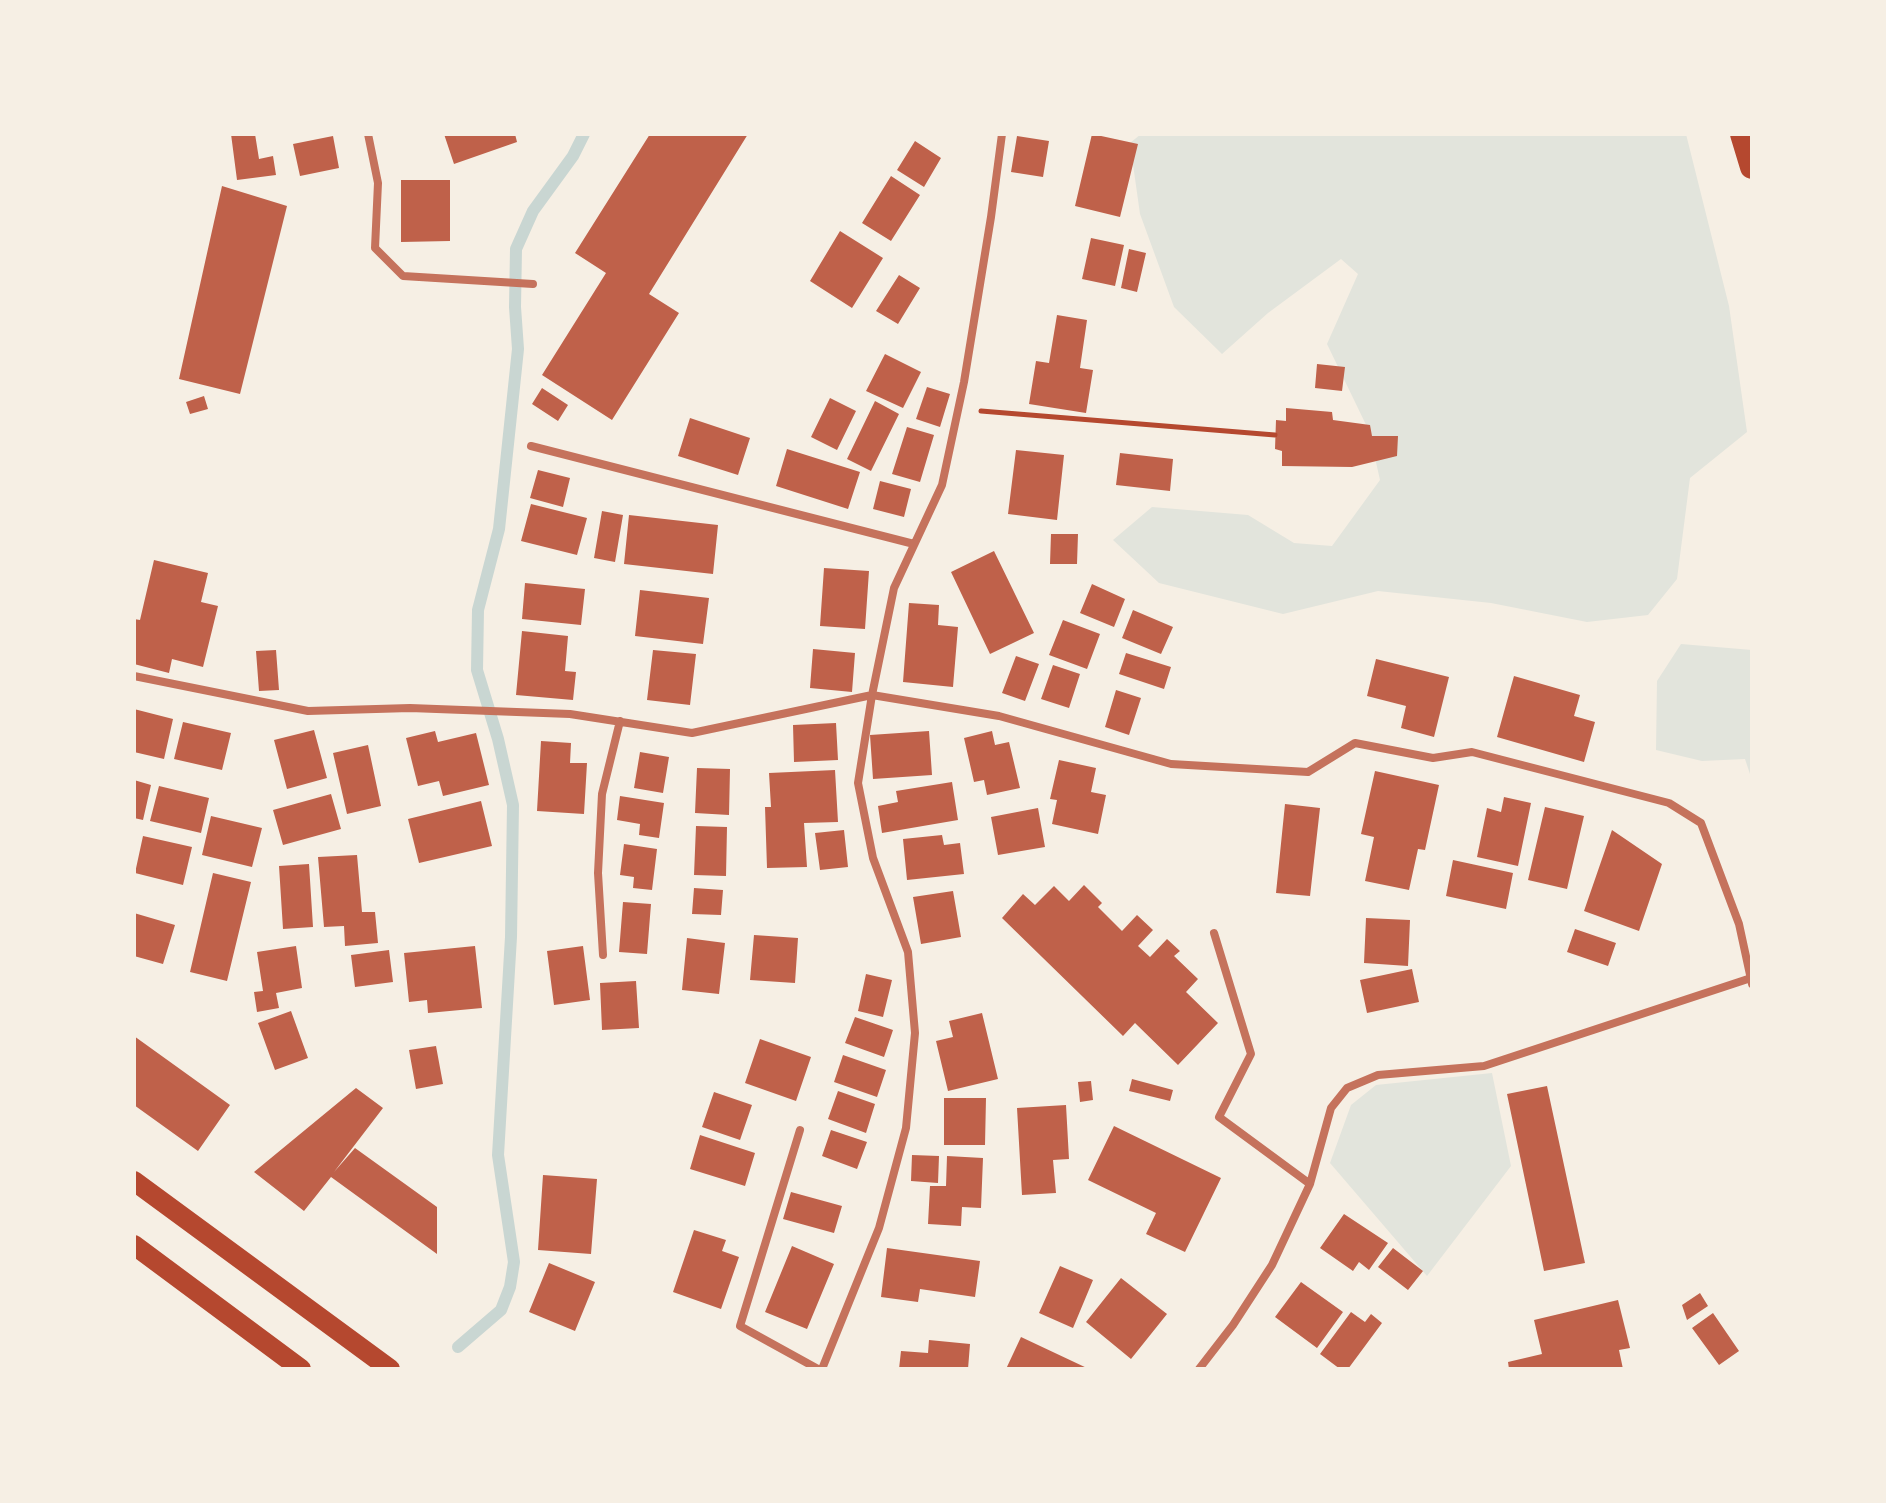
<!DOCTYPE html>
<style>
body{margin:0}
#map{position:relative;width:1886px;height:1503px;overflow:hidden;background:#f6efe4;font-family:Inter,sans-serif}
canvas{display:block}
.frame{position:absolute;inset:0;border:136px solid #f6efe4;pointer-events:none}
</style>
<div id="map">
<canvas width="1886" height="1503"></canvas>
<div class="frame"></div>
</div>
<script>
const context = document.querySelector('canvas').getContext('2d');
context.lineJoin = 'round';
function paint(path, color) { context.fillStyle = color; context.fill(path, 'evenodd'); }
const shape = rows => new Path2D(rows.map(r => 'M' + r).join(''));
function trace(path, color, width, dash) { context.strokeStyle = color; context.lineWidth = width; context.lineCap = dash ? 'butt' : 'round'; context.setLineDash(dash || []); context.stroke(path); }
paint(shape([
 [1141,134,1686,134,1729,306,1747,432,1690,478,1677,579,1648,615,1587,622,1491,603,1378,591,1283,614,1159,583,1113,540,1152,507,1248,515,1294,543,1332,546,1380,480,1369,431,1327,344,1358,274,1341,259,1268,313,1222,354,1174,307,1140,214,1130,143],
 [1681,644,1752,650,1752,780,1745,759,1702,761,1656,750,1657,681],
 [1492,1073,1511,1166,1427,1276,1330,1163,1351,1105,1376,1085]
]), '#e2e4dc');
trace(shape([
 [458,1347,501,1310,510,1287,514,1262,498,1155,511,937,513,805,498,739,477,670,478,610,499,529,518,349,515,307,516,249,533,211,573,156,584,134]
]), '#c9d6d2', 12);
paint(shape([
 [231,134,255,134,259,159,273,156,276,175,237,180],
 [444,134,515,134,517,142,454,164],
 [650,134,748,134,649,294,679,313,612,420,542,375,606,273,575,253],
 [1092,134,1138,144,1120,217,1075,206],
 [333,136,339,168,300,176,293,144],
 [1017,136,1049,141,1043,177,1011,172],
 [915,141,941,158,924,187,897,170],
 [891,176,920,195,891,241,862,223],
 [401,180,450,180,450,241,401,242],
 [222,186,287,206,240,394,179,379],
 [840,231,883,258,852,308,810,281],
 [1091,238,1124,245,1115,286,1082,279],
 [1129,249,1146,253,1137,292,1121,288],
 [899,275,920,288,898,324,876,311],
 [1057,315,1087,320,1080,368,1093,370,1086,413,1029,404,1036,361,1049,363],
 [885,354,921,372,903,408,866,391],
 [1317,364,1345,367,1342,391,1315,388],
 [927,387,950,394,940,427,916,419],
 [542,388,568,405,558,421,532,404],
 [204,396,208,409,190,414,186,402],
 [830,398,856,411,837,450,811,437],
 [875,401,899,414,871,471,847,459],
 [1286,408,1332,412,1333,420,1370,425,1372,436,1398,436,1397,456,1352,467,1282,466,1282,451,1275,449,1276,420,1286,421],
 [690,418,750,438,738,475,678,456],
 [907,427,934,435,920,482,892,474],
 [787,449,860,472,848,509,776,486],
 [1016,450,1064,455,1057,520,1008,514],
 [1120,453,1173,459,1170,491,1116,485],
 [538,470,570,478,563,507,530,498],
 [880,481,911,489,904,517,873,509],
 [531,504,587,518,577,555,521,541],
 [602,511,623,515,615,562,594,558],
 [629,515,718,525,713,574,624,564],
 [1051,534,1078,534,1077,564,1050,564],
 [994,551,1034,633,990,654,951,572],
 [154,560,208,573,201,602,218,606,203,667,172,659,169,673,134,664,134,619,140,620],
 [824,568,869,571,865,629,820,626],
 [525,583,585,589,581,625,522,619],
 [1092,584,1125,599,1114,627,1080,613],
 [640,590,709,598,703,644,635,636],
 [909,603,939,605,938,625,958,627,953,687,903,682],
 [1133,610,1173,627,1161,654,1122,638],
 [1063,620,1100,634,1087,669,1049,655],
 [522,631,568,636,565,671,576,672,573,700,516,695],
 [813,649,855,653,852,692,810,688],
 [276,650,279,690,259,691,256,651],
 [653,650,696,654,690,705,647,700],
 [1126,653,1171,667,1164,689,1119,674],
 [1016,656,1039,664,1025,701,1002,693],
 [1376,659,1449,677,1434,737,1401,728,1406,706,1367,696],
 [1053,665,1080,674,1069,708,1041,699],
 [1514,676,1580,695,1574,716,1595,722,1584,762,1497,737],
 [1116,690,1141,698,1129,735,1105,727],
 [134,709,173,719,164,759,134,752],
 [183,722,231,733,222,770,174,759],
 [836,723,838,760,794,762,793,725],
 [314,730,327,778,287,789,274,740],
 [435,731,438,742,476,733,489,785,443,796,439,781,418,786,406,738],
 [929,731,932,775,873,779,870,735],
 [992,731,995,745,1009,742,1020,788,987,795,984,780,974,782,964,738],
 [541,741,571,743,570,763,587,763,584,814,537,811],
 [368,745,381,806,347,814,333,753],
 [640,752,669,757,663,793,634,788],
 [1059,760,1096,768,1091,792,1106,795,1098,834,1052,824,1057,800,1050,799],
 [697,768,730,769,729,815,695,813],
 [835,770,838,822,804,823,807,867,767,868,765,807,771,807,769,773],
 [1375,771,1439,785,1425,850,1418,849,1409,890,1365,881,1374,837,1361,834],
 [134,780,151,785,143,820,134,818],
 [952,782,958,820,882,833,878,806,898,802,896,791],
 [159,786,209,798,201,833,150,821],
 [331,794,341,829,283,845,273,810],
 [620,796,664,803,659,838,639,835,640,824,617,820],
 [1504,797,1531,803,1518,866,1477,857,1487,808,1501,812],
 [481,801,492,846,419,863,408,819],
 [1285,804,1320,808,1310,896,1276,893],
 [1545,807,1584,816,1567,889,1528,880],
 [1038,808,1045,847,998,855,991,817],
 [211,816,262,828,252,867,202,855],
 [696,826,727,827,726,876,694,875],
 [844,830,848,867,820,870,815,833],
 [1612,830,1662,864,1639,931,1584,911],
 [942,835,944,845,960,843,964,874,907,880,903,839],
 [143,836,192,847,183,885,135,873],
 [624,844,657,849,652,890,633,888,634,877,620,875],
 [357,855,362,912,375,912,378,943,345,946,344,926,324,927,318,857],
 [1453,860,1513,873,1506,909,1446,896],
 [309,864,313,927,283,929,279,866],
 [213,873,251,882,227,981,190,972],
 [1084,885,1102,903,1098,907,1122,931,1137,915,1153,930,1138,946,1150,957,1167,939,1180,951,1174,956,1198,979,1186,992,1218,1023,1178,1065,1135,1023,1123,1036,1002,918,1023,894,1035,905,1054,886,1069,901],
 [694,888,723,890,721,915,692,914],
 [953,891,961,937,921,944,913,897],
 [623,902,651,904,647,954,619,952],
 [134,913,175,925,163,964,134,956],
 [1366,918,1410,920,1408,966,1364,963],
 [1575,929,1616,943,1608,966,1567,952],
 [754,935,798,938,795,983,750,980],
 [687,938,725,943,719,994,682,990],
 [296,946,302,988,276,993,279,1008,257,1012,254,992,263,991,257,952],
 [475,946,482,1008,428,1013,427,1000,409,1002,404,953],
 [583,946,590,1000,554,1005,547,951],
 [389,950,393,982,355,987,351,955],
 [1412,969,1419,1002,1367,1013,1360,980],
 [866,974,892,980,883,1017,858,1011],
 [636,981,639,1028,602,1030,600,983],
 [291,1011,308,1058,275,1070,258,1023],
 [982,1013,998,1079,948,1091,936,1041,953,1037,949,1021],
 [855,1017,893,1030,884,1057,845,1043],
 [134,1036,230,1105,198,1151,134,1105],
 [760,1039,811,1057,796,1101,745,1083],
 [436,1046,443,1084,416,1089,409,1050],
 [843,1055,886,1070,877,1097,834,1082],
 [1132,1079,1173,1090,1170,1101,1129,1091],
 [1091,1081,1093,1100,1080,1102,1078,1082],
 [1547,1086,1585,1263,1544,1271,1507,1094],
 [356,1088,383,1108,334,1172,355,1148,437,1207,437,1254,331,1177,304,1211,254,1172],
 [838,1091,875,1104,866,1133,828,1119],
 [714,1092,752,1105,740,1140,702,1127],
 [944,1098,986,1098,985,1145,944,1145],
 [1066,1105,1069,1159,1053,1160,1056,1193,1022,1195,1017,1108],
 [1114,1126,1221,1178,1185,1252,1146,1234,1156,1213,1088,1180],
 [831,1130,867,1142,857,1169,822,1156],
 [700,1135,755,1153,745,1186,690,1169],
 [912,1155,939,1156,938,1183,911,1181],
 [947,1156,983,1158,981,1208,962,1207,961,1226,928,1224,930,1186,946,1186],
 [543,1175,597,1179,591,1254,538,1250],
 [791,1192,842,1206,834,1233,783,1219],
 [1344,1214,1388,1243,1369,1270,1359,1262,1353,1271,1320,1248],
 [694,1230,726,1240,722,1251,739,1257,721,1309,673,1292],
 [792,1246,834,1264,807,1329,765,1312],
 [887,1248,980,1261,975,1297,920,1289,918,1302,881,1297],
 [1393,1248,1423,1271,1408,1290,1378,1267],
 [549,1263,595,1282,575,1331,529,1312],
 [1060,1266,1093,1280,1073,1328,1039,1313],
 [1121,1278,1167,1314,1131,1359,1086,1322],
 [1301,1282,1343,1312,1317,1348,1275,1317],
 [1700,1293,1708,1306,1687,1320,1682,1305],
 [1618,1300,1630,1348,1619,1350,1623,1369,1509,1369,1508,1362,1542,1354,1534,1320],
 [1351,1312,1365,1322,1371,1314,1382,1323,1348,1369,1340,1369,1320,1354],
 [1713,1313,1739,1351,1719,1365,1692,1328],
 [1021,1337,1089,1369,1006,1369],
 [929,1340,970,1344,968,1369,899,1369,901,1351,928,1353]
]), '#bf614a');
trace(shape([
 [981,411,1275,435]
]), '#b5482f', 5);
trace(shape([
 [368,134,378,183,375,248,403,276,533,284],
 [531,446,914,544],
 [134,676,308,711,410,708,570,714,692,733,872,695,999,716,1171,764,1308,772,1355,743,1433,758,1472,752,1669,803,1701,823,1739,924,1752,984],
 [1214,933,1251,1054,1219,1117,1310,1184],
 [603,955,598,873,602,794,620,721],
 [800,1130,740,1326,818,1369],
 [822,1369,879,1228,906,1128,915,1033,908,952,873,858,858,783,872,695,894,588,942,485,964,382,991,217,1002,134],
 [1199,1369,1233,1325,1272,1265,1310,1184,1331,1108,1347,1088,1378,1075,1484,1066,1751,978]
]), '#c5725c', 8);
trace(shape([
 [134,1181,390,1369],
 [134,1245,301,1369]
]), '#b5482f', 20);
trace(shape([
 [1742,134,1752,167]
]), '#b5482f', 24);
</script>
